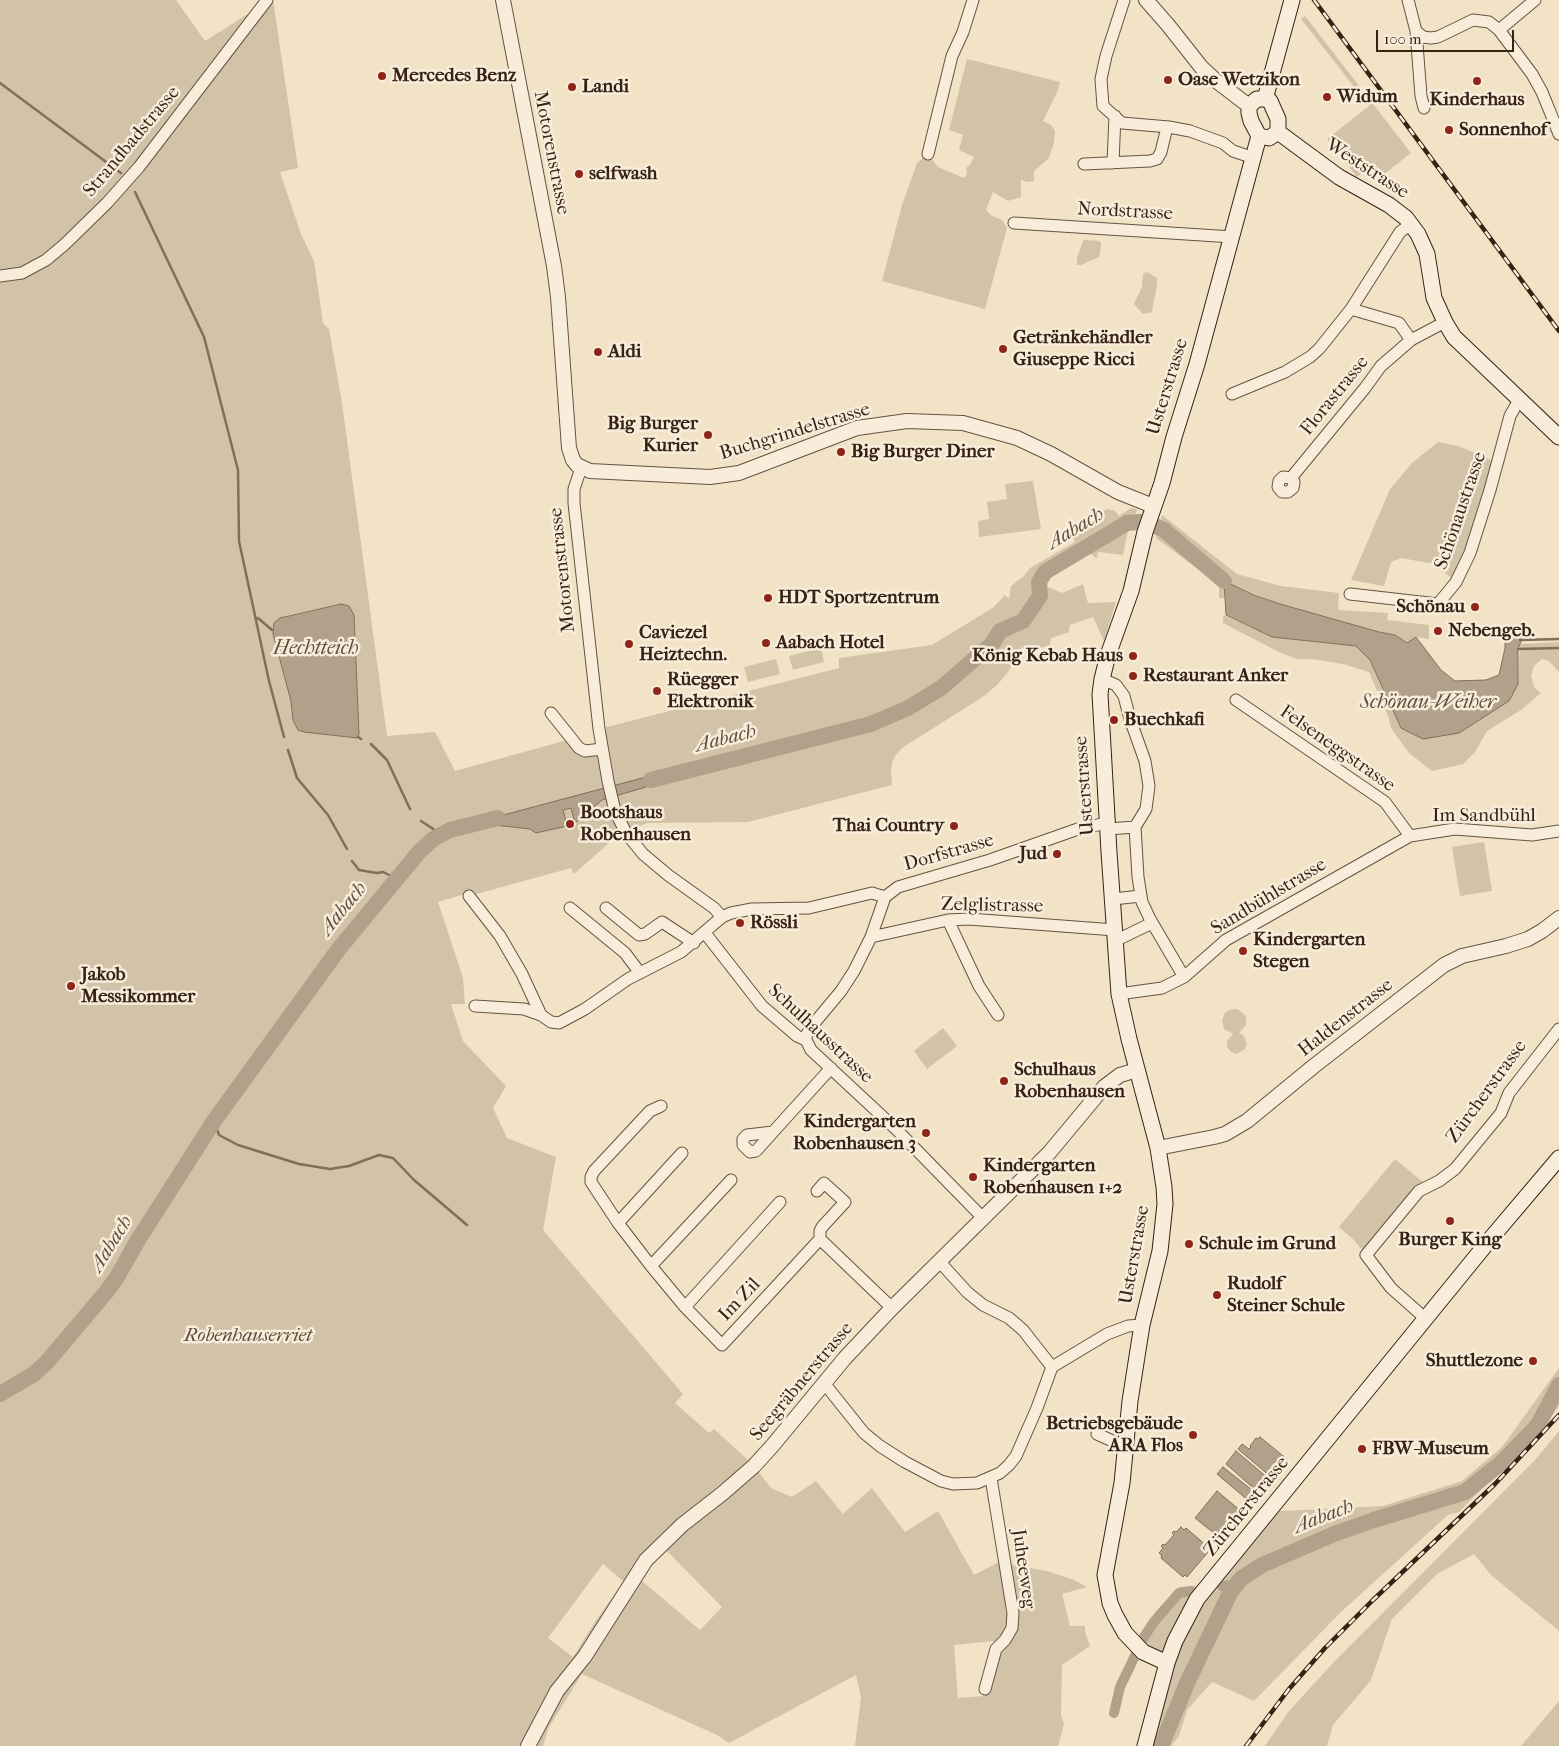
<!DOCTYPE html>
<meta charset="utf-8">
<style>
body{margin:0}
#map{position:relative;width:1559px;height:1746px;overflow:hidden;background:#f2e3c6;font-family:"IM FELL French Canon",serif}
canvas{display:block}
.scale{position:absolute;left:1376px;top:30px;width:138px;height:22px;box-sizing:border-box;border:2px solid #372215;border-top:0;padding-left:6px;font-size:15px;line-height:18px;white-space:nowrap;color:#372215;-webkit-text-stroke:4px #f7edda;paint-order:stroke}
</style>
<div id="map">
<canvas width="1559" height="1746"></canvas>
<div class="scale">100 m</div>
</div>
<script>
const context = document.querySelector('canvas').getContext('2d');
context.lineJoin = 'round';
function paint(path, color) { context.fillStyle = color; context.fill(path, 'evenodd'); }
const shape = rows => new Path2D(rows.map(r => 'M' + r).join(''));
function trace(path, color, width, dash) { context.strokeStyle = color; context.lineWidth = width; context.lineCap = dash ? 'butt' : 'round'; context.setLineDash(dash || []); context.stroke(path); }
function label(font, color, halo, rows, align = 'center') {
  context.font = font + ' "IM FELL French Canon",serif'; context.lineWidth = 5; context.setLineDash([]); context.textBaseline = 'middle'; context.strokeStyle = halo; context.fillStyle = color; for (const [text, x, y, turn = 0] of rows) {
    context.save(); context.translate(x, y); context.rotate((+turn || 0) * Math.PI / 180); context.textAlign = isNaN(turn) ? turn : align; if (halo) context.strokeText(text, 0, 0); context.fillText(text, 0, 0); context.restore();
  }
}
paint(shape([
 [0,0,176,0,205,41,270,0,273,0,298,168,280,172,301,234,314,261,323,323,329,329,342,403,387,736,435,732,455,771,571,739,579,748,602,749,599,729,839,668,839,658,932,645,994,607,1005,595,1009,599,1011,586,1024,576,1030,568,1075,542,1071,535,1107,509,1115,511,1119,516,1131,508,1137,509,1132,530,1128,531,1123,555,1098,552,1097,558,1094,557,1089,551,1043,579,1048,587,1062,593,1083,584,1088,603,1116,602,1104,641,1093,617,1070,625,1069,632,1051,638,1050,645,1029,652,1022,647,1008,672,998,684,984,696,902,748,895,756,892,763,891,771,892,785,748,822,647,823,617,836,574,874,571,868,469,896,461,895,438,902,463,978,465,1004,451,1004,463,1041,506,1086,493,1108,507,1138,556,1157,543,1230,683,1394,675,1403,709,1433,714,1429,748,1460,767,1440,811,1387,824,1383,754,1466,771,1488,792,1497,816,1481,843,1514,872,1488,905,1532,938,1511,974,1575,1005,1559,1006,1564,1047,1571,1074,1580,1087,1587,1062,1594,1070,1626,1085,1626,1085,1632,1090,1646,1062,1665,1061,1715,1064,1724,1058,1746,855,1746,861,1697,856,1675,729,1743,717,1735,582,1674,549,1727,543,1746,0,1746],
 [341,604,349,606,354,615,359,736,357,738,301,731,293,720,291,701,273,634,285,616],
 [661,1545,722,1607,700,1630,635,1575],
 [603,1564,624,1582,596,1620,573,1657,548,1638],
 [1004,1640,996,1649,983,1696,958,1698,954,1645],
 [1305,16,1411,153,1383,175,1374,163,1357,177,1327,139,1369,106,1301,19],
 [967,59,1060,82,1058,90,1043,121,1051,125,1055,131,1054,143,1049,158,1034,171,1034,181,1028,182,1021,180,1021,197,1008,201,993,192,986,210,992,216,1002,220,1007,228,985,309,882,281,902,205,917,163,928,154,938,167,964,178,967,174,966,168,970,165,974,157,959,150,963,135,949,130],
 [1085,240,1099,241,1101,243,1100,254,1099,257,1081,265,1077,265,1077,258,1083,241],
 [1147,272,1157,278,1157,284,1152,312,1143,314,1134,304,1142,287,1143,274],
 [1438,442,1458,446,1498,463,1456,582,1434,564,1401,558,1391,562,1384,586,1351,580,1390,489,1412,463],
 [1033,481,1041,529,979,537,978,521,989,519,987,502,1007,499,1005,484],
 [1162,515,1237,574,1281,586,1339,593,1338,610,1388,613,1387,620,1429,625,1429,639,1416,637,1407,643,1395,635,1379,632,1280,604,1224,582,1225,598,1219,598,1219,585,1156,538],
 [1223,615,1272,637,1356,646,1370,660,1401,728,1518,684,1520,644,1559,642,1559,672,1549,661,1542,659,1534,666,1531,675,1534,687,1541,693,1521,710,1487,731,1475,752,1463,764,1432,771,1409,753,1391,728,1388,716,1369,672,1343,664,1311,659,1297,659,1277,651,1223,623],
 [821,648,824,662,793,670,789,656],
 [776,659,780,674,748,682,744,667],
 [1484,842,1492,891,1460,896,1452,847],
 [1237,1009,1243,1013,1246,1017,1246,1025,1239,1033,1244,1036,1247,1043,1245,1049,1237,1054,1231,1052,1227,1047,1227,1041,1233,1034,1224,1029,1222,1020,1225,1013,1229,1010],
 [943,1028,957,1046,927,1069,914,1051],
 [1395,1159,1428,1186,1366,1255,1354,1240,1339,1227],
 [1559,1368,1559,1406,1542,1429,1459,1512,1448,1515,1341,1612,1254,1701,1212,1682,1187,1710,1179,1736,1171,1746,1145,1746,1167,1664,1135,1645,1156,1611,1179,1587,1209,1585,1274,1504,1281,1511,1383,1506,1462,1481,1502,1447],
 [1559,1431,1559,1631,1491,1575,1474,1554,1437,1574,1392,1619,1371,1680,1333,1725,1327,1746,1265,1746,1289,1711,1333,1663,1536,1459],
 [1559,1701,1559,1746,1521,1746]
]), '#d2c2a8');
const water = shape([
 [1224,581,1254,595,1280,604,1379,632,1395,635,1407,643,1416,637,1441,670,1455,681,1486,680,1499,675,1505,648,1505,634,1510,627,1515,626,1521,630,1522,639,1518,649,1518,684,1509,701,1459,733,1423,739,1401,728,1370,660,1356,646,1272,637,1226,615,1224,581],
 [341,604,349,606,354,615,359,734,357,738,304,732,298,730,293,720,291,701,273,634,274,623,280,618,341,604],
 [661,773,672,774,666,781,602,800,575,823,571,808,563,810,567,826,536,833,530,829,477,823,507,814,661,773],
 [1260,1437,1288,1460,1277,1473,1275,1472,1271,1477,1238,1449,1242,1444,1249,1449,1251,1447,1250,1446,1256,1438,1258,1439,1260,1437],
 [1236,1451,1269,1479,1258,1492,1226,1464,1236,1451],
 [1223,1467,1257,1494,1250,1502,1217,1474,1223,1467],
 [1217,1491,1242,1512,1220,1538,1195,1518,1217,1491],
 [1181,1527,1184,1530,1186,1528,1208,1547,1207,1549,1209,1551,1187,1577,1185,1575,1183,1577,1161,1558,1162,1556,1159,1553,1163,1548,1161,1546,1163,1544,1165,1545,1174,1535,1172,1533,1174,1531,1176,1532,1181,1527]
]);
paint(water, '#b2a18a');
trace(water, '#816e5b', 1);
trace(shape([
 [0,83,121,173],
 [135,192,204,337,238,470,239,541,269,681,284,737],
 [258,618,272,630],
 [1520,640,1559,639],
 [1518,649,1559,648],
 [358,737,361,739],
 [371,744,387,760,410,809],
 [288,750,297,778,328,815,347,849],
 [421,821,441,834],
 [352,861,359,870,377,873,383,872,397,879],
 [214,1121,219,1135,238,1145,299,1164,330,1169,349,1166,379,1155,393,1158,414,1180,467,1225]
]), '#816e5b', 2.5);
trace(shape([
 [1222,1586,1235,1585],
 [1114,1713,1120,1687,1144,1637,1153,1623,1179,1593,1191,1591]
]), '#b2a18a', 10);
trace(shape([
 [651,780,871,724,908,708,941,688,992,644,1000,631,1023,621,1040,596,1039,582,1045,572,1127,523,1140,522,1155,526,1164,530,1224,581],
 [0,1394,34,1374,47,1362,107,1291,117,1277,138,1240,214,1121,338,950,419,852,433,839,450,830,498,818],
 [1161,1746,1188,1681,1231,1591,1242,1578,1262,1565,1334,1534,1374,1520,1465,1492,1501,1463,1538,1425,1559,1385]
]), '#b2a18a', 16);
const minor = shape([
 [1124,0,1106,56,1101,79,1103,106,1122,123,1169,127,1190,131,1223,143,1233,151,1254,158],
 [1408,0,1416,31,1421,96,1424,108],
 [1499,30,1535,0],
 [1416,31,1423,37,1431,38,1438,37,1473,20,1489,22,1499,30,1532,74,1542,92,1559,134],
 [928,154,952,56,963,32,973,0],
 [1113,163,1115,116],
 [1084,164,1150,161,1157,159,1161,152,1167,127],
 [1014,223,1233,237],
 [0,276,22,273,46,260,64,245,107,203,139,167,267,0],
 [1351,309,1399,323,1411,340],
 [1232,394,1285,372,1310,357,1319,349,1351,309,1400,232,1411,224],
 [581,468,574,489,574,503,599,729,608,781,615,811,626,833,643,854,668,875,714,908,722,917],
 [1291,478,1294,482,1293,488,1288,492,1282,492,1278,487,1279,481,1283,477,1291,478,1365,388,1381,366,1411,340,1445,322],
 [1350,594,1438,604,1456,582,1470,553,1490,490,1510,416,1519,400],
 [1102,679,1116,685,1124,696,1130,719,1145,761,1149,786,1146,809,1135,827,1108,829],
 [1236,700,1385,802,1410,836],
 [551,713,579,748,585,751,602,749],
 [1135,827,1138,877,1142,902,1150,919,1184,977],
 [469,896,500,936,522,974,541,1015],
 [1113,899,1141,896],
 [570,908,625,953,640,973],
 [606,908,639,935,645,934,662,922,694,943],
 [948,920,979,986,998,1015],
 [705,933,762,1006,797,1036,806,1040,811,1050,897,1130,983,1218],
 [871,937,948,920,969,919,1115,930],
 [1115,941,1152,923],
 [1119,994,1162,988,1184,977,1226,940,1410,836,1455,829,1532,835,1559,831],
 [475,1006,524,1009,541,1015,551,1022,559,1023,585,1009,628,979,681,952,722,917,731,913,752,909,809,908,872,893,885,897],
 [806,1040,806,1036,811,1027,841,991,854,971,871,937,885,897,898,887,990,860,1078,829,1107,823],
 [661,1106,650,1111,594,1171,591,1177,591,1182,618,1223,651,1266,685,1307,722,1345,820,1239,892,1308],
 [773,1132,756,1151,750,1152,743,1145,743,1139,747,1135,773,1132,831,1068],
 [817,1191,824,1183,845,1202,822,1227,820,1231,820,1239],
 [618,1223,682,1153],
 [939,1261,967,1292,983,1305,1009,1318,1023,1330,1052,1367],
 [651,1266,731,1180],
 [685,1307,780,1202],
 [1426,1319,1391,1288,1366,1255,1419,1191,1439,1181,1455,1169,1501,1113,1509,1093,1559,1029],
 [824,1383,864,1433,880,1446,905,1462,941,1481,953,1484,977,1483,1000,1473,1009,1465,1016,1456,1037,1408,1052,1367,1107,1334,1128,1326,1142,1325],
 [1097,1434,1126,1447],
 [985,1689,996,1649,1005,1640,1012,1628,1013,1613,991,1478]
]);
const tertiary = shape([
 [503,0,554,266,558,297,569,448,573,460,577,465,590,471,710,477,739,473,857,428,907,421,963,423,1017,438,1051,454,1118,492,1153,506],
 [1146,0,1168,25,1202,68,1215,80,1249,106],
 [1158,1148,1214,1137,1225,1134,1247,1121,1314,1066,1444,965,1462,956,1506,946,1528,939,1542,931,1559,918],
 [528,1746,557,1691,585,1656,646,1560,682,1525,723,1493,754,1466,773,1445,845,1358,892,1308,1049,1153,1104,1087,1120,1075,1137,1070]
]);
const secondary = shape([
 [1257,99,1265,99,1270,101,1278,119,1278,132,1269,138,1259,136,1251,121,1249,113,1249,106,1257,99],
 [1265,99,1292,0],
 [1278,132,1339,177,1389,205,1406,218,1418,234,1427,254,1434,298,1445,322,1454,337,1559,437],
 [1167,1663,1143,1652,1125,1633,1115,1615,1110,1603,1105,1575,1122,1483,1130,1401,1138,1350,1142,1325,1160,1251,1165,1204,1164,1187,1158,1148,1129,1039,1119,994,1109,852,1100,694,1102,679,1108,655,1131,591,1145,532,1162,483,1174,437,1197,364,1259,136],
 [1145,1746,1167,1663,1175,1641,1197,1599,1492,1237,1559,1158]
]);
trace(minor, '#665241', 13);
trace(tertiary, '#665241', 16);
trace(secondary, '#372215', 17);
trace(minor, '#f7edda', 11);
trace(tertiary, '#f7edda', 14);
trace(secondary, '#f7edda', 15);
const rail = shape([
 [1314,0,1559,331],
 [1246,1746,1289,1689,1325,1648,1372,1601,1495,1484,1559,1415]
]);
trace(rail, '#372215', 4.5);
trace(rail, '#f7edda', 2.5, [8]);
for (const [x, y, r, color] of [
 [382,76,5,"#8f2418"],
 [1168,80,5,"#8f2418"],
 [1477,81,5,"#8f2418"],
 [572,87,5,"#8f2418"],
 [1327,97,5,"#8f2418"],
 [1449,130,5,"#8f2418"],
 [579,174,5,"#8f2418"],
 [1003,349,5,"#8f2418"],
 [598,352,5,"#8f2418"],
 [708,435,5,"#8f2418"],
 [841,452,5,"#8f2418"],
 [768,598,5,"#8f2418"],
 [1475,607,5,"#8f2418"],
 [1438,631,5,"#8f2418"],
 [766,643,5,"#8f2418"],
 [629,644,5,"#8f2418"],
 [1133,656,5,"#8f2418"],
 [1133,676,5,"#8f2418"],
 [657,691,5,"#8f2418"],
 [1114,720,5,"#8f2418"],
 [570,824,5,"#8f2418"],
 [954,826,5,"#8f2418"],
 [1057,854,5,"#8f2418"],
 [740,923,5,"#8f2418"],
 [1243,951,5,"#8f2418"],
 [71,986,5,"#8f2418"],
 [1004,1081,5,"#8f2418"],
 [926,1133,5,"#8f2418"],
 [973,1177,5,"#8f2418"],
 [1450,1221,5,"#8f2418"],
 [1189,1244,5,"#8f2418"],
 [1217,1295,5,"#8f2418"],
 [1533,1361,5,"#8f2418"],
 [1193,1435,5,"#8f2418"],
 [1362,1449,5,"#8f2418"]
]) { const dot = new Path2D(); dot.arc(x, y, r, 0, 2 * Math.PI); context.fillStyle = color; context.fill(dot); trace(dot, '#f7edda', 2); }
label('bold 19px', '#372215', '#f7edda', [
 ["Mercedes Benz",392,76],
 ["Oase Wetzikon",1178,80],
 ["Landi",582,87],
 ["Widum",1337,97],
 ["Kinderhaus",1477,100,"center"],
 ["Sonnenhof",1459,130],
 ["selfwash",589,174],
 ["Getränkehändler",1013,338],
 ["Giuseppe Ricci",1013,360],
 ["Aldi",608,352],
 ["Big Burger",698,424,"right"],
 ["Kurier",698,446,"right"],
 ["Big Burger Diner",851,452],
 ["HDT Sportzentrum",778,598],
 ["Schönau",1465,607,"right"],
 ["Nebengeb.",1448,631],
 ["Caviezel",639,633],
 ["Heiztechn.",639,655],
 ["Aabach Hotel",776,643],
 ["König Kebab Haus",1123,656,"right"],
 ["Restaurant Anker",1143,676],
 ["Rüegger",667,680],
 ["Elektronik",667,702],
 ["Buechkafi",1124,720],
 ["Bootshaus",580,813],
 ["Robenhausen",580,835],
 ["Thai Country",944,826,"right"],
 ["Jud",1047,854,"right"],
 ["Rössli",750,923],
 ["Kindergarten",1253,940],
 ["Stegen",1253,962],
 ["Jakob",81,975],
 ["Messikommer",81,997],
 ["Schulhaus",1014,1070],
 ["Robenhausen",1014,1092],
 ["Kindergarten",916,1122,"right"],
 ["Robenhausen 3",916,1144,"right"],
 ["Kindergarten",983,1166],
 ["Robenhausen 1+2",983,1188],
 ["Burger King",1450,1240,"center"],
 ["Schule im Grund",1199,1244],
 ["Rudolf",1227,1284],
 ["Steiner Schule",1227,1306],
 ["Shuttlezone",1523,1361,"right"],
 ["Betriebsgebäude",1183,1424,"right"],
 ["ARA Flos",1183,1446,"right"],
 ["FBW-Museum",1372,1449]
], 'left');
label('19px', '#372215', '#f7edda', [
 ["Strandbadstrasse",132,142,-50],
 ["Motorenstrasse",551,153,79],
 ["Weststrasse",1367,169,33],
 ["Nordstrasse",1125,212,3],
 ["Usterstrasse",1168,387,-73],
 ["Florastrasse",1335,396,-51],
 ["Buchgrindelstrasse",795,432,-17],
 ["Schönaustrasse",1461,511,-71],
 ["Motorenstrasse",563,570,-96],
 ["Felseneggstrasse",1337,749,35],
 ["Usterstrasse",1085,786,-94],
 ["Im Sandbühl",1484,816],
 ["Dorfstrasse",949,853,-16],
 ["Sandbühlstrasse",1269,897,-31],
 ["Zelglistrasse",992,906,1],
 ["Haldenstrasse",1346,1018,-38],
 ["Schulhausstrasse",820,1034,43],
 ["Zürcherstrasse",1487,1092,-54],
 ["Usterstrasse",1135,1255,-80],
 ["Im Zil",740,1300,-47],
 ["Seegräbnerstrasse",802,1382,-50],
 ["Zürcherstrasse",1247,1507,-51],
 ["Juheeweg",1023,1569,82]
]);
label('italic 19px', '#5e4a3a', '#f7edda', [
 ["Robenhauserriet",248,1336]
]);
label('italic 20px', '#624e3e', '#f7edda', [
 ["Aabach",1076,529,-31],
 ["Hechtteich",316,649],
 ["Schönau-Weiher",1428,703],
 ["Aabach",726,739,-14],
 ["Aabach",344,909,-51],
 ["Aabach",112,1244,-58],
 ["Aabach",1324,1517,-21]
]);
</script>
